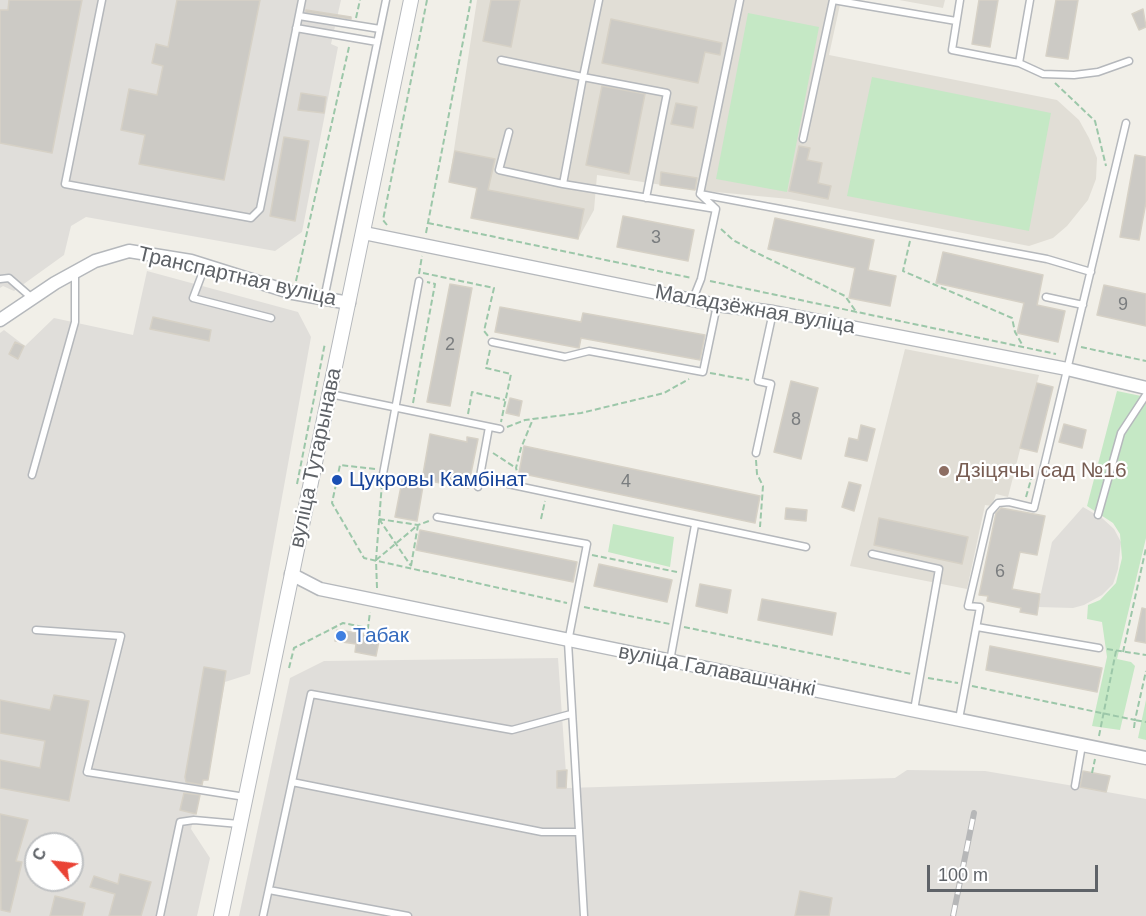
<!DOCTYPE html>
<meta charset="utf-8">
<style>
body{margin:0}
#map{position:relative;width:1146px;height:916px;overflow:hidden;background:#f1efe8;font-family:Arial,sans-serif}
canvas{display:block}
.north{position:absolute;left:24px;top:832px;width:60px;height:60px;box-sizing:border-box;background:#fff;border:2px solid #bfc1c3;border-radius:50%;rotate:298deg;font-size:16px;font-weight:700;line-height:24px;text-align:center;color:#5f6368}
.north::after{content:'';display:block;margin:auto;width:21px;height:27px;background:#ea4335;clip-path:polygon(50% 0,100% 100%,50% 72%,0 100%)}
.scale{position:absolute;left:927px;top:865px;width:171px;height:27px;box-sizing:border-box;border:3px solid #5f6368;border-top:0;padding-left:8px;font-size:18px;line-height:21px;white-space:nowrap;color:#5f6368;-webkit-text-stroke:4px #fff;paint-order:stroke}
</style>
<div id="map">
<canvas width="1146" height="916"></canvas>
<div class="north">С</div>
<div class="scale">100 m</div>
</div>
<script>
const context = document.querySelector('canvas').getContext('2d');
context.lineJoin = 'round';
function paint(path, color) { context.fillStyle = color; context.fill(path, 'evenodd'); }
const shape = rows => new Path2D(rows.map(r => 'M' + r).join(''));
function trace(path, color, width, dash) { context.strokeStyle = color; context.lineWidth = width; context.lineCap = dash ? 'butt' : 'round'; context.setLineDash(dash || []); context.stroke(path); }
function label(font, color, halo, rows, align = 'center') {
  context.font = font + ' Arial,sans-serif'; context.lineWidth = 4.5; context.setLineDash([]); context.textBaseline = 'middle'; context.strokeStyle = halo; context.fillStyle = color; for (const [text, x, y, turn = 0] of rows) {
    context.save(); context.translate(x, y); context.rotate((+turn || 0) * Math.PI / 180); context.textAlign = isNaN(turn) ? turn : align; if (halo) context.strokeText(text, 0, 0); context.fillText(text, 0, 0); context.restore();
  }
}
paint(shape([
 [0,0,341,0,331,44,338,47,302,232,275,251,86,217,71,226,64,255,14,291,3,286,0,288],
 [147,271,298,312,311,337,250,674,225,682,208,780,203,781,191,829,210,858,197,916,0,916,0,333,4,330,25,346,54,318,133,335],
 [36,844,72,844,72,880,36,880],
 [1083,507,1102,518,1114,529,1121,542,1118,569,1113,584,1102,595,1084,605,1073,608,1038,607,1052,542],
 [558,658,567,788,895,778,907,770,985,771,1080,787,1083,771,1109,776,1107,792,1146,799,1146,916,239,916,290,678,324,661]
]), '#e0deda');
paint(shape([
 [477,0,841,0,829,55,1057,100,1079,120,1089,138,1097,158,1096,179,1088,200,1067,226,1053,238,1029,246,789,199,695,190,597,175,594,210,578,239,477,188,449,182],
 [899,0,945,0,943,8],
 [905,349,1039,375,1008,497,996,494,992,506,985,505,967,589,850,566]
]), '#e1ded6');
paint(shape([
 [748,13,819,27,787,192,716,179],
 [872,77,1051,113,1029,231,847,196],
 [1117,391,1146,397,1146,538,1117,659,1131,662,1135,666,1120,730,1092,726,1107,657,1102,622,1087,619,1088,605,1100,600,1116,583,1122,558,1120,534,1113,523,1087,506],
 [613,524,674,537,670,567,608,552],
 [1146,700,1146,740,1138,738]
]), '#c5e8c5');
const building = shape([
 [9,0,82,0,52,153,0,143,0,10,8,10,9,0],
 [177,0,260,0,224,180,139,164,145,135,121,130,129,89,157,95,163,66,152,63,156,44,168,47,177,0],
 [491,0,520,0,511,47,483,41,491,0],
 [979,0,998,0,990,47,972,44,979,0],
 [1056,0,1078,0,1068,59,1046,56,1056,0],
 [1143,9,1146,27,1139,30,1132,14,1143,9],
 [306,10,351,17,351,19,306,12,306,10],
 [611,19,722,43,720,55,705,52,698,83,602,63,611,19],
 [602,86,645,94,629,174,586,165,602,86],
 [301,93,326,97,324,113,298,110,301,93],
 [676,103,697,107,693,128,671,124,676,103],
 [284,137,309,141,295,221,270,216,284,137],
 [799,146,810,148,807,160,822,163,818,183,831,186,828,199,789,191,799,146],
 [455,151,495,159,488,190,584,209,578,239,471,218,477,188,449,182,455,151],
 [1135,155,1146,157,1146,202,1139,240,1120,237,1135,155],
 [661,172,697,178,695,190,660,185,661,172],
 [623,216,694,230,688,261,617,247,623,216],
 [775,218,874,240,868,270,896,276,890,306,849,298,855,268,768,249,775,218],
 [943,252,1043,275,1037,305,1065,311,1058,342,1017,333,1024,303,936,283,943,252],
 [450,284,472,288,450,406,427,402,450,284],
 [1104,285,1146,294,1146,326,1097,315,1104,285],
 [500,307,581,322,583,313,705,335,700,360,581,338,579,348,495,332,500,307],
 [153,317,211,330,209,341,150,329,153,317],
 [15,342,24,346,18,359,9,354,15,342],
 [791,381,818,388,801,459,774,452,791,381],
 [1037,383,1053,387,1037,452,1020,448,1037,383],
 [510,398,522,401,519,416,506,413,510,398],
 [1064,424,1086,430,1082,448,1059,442,1064,424],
 [861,425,875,429,867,461,845,456,849,438,858,440,861,425],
 [430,434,467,442,467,437,478,439,468,488,424,480,417,521,395,517,403,476,422,480,430,434],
 [524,446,760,496,755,523,519,473,524,446],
 [849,482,861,485,854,511,842,507,849,482],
 [786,508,807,510,806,521,785,519,786,508],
 [1001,508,1045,516,1037,555,1020,552,1012,589,1040,594,1037,615,1020,612,1021,608,987,601,988,596,979,595,996,513,1001,508],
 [879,518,968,537,962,564,874,545,879,518],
 [420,530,577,562,573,582,416,550,420,530],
 [599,564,672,580,667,602,594,586,599,564],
 [700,584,731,590,727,613,696,606,700,584],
 [762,599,836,613,832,635,758,620,762,599],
 [1142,608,1146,609,1146,643,1135,641,1142,608],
 [337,630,380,636,376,656,355,652,356,644,335,641,337,630],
 [990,646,1102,668,1097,692,986,670,990,646],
 [204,667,226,671,208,780,203,780,202,785,186,782,185,777,204,667],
 [54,695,89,701,69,801,0,788,0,760,40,768,45,741,0,733,0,700,50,710,54,695],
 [567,770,566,788,557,788,557,771,567,770],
 [1083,771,1110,776,1106,792,1080,787,1083,771],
 [184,793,200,795,196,814,180,810,184,793],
 [0,814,28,820,16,861,22,862,10,912,1,910,0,814],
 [120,874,151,882,141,916,109,916,115,894,90,887,94,876,118,884,120,874],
 [800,891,832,898,829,916,795,916,800,891],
 [55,896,85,903,82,916,50,916,55,896]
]);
paint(building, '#cccac5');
trace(building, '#d6d1c6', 1.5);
const service = shape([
 [102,0,65,184,251,218,260,209,302,0],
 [599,0,583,77,667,93,646,198],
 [960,0,952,50,1019,63,1030,0],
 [299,16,380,29],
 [296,28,377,42],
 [501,60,583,77,563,184],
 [1019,63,1043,74,1074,75,1098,72,1129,61],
 [509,132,499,170,563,184,716,209],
 [803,139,833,0,956,21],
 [700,194,1047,259,1091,272],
 [700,194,740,0],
 [205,266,193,298,271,318],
 [0,279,9,278,32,298],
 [1046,297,1083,305],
 [324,299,386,0],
 [693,299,701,279,716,209,700,194],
 [492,342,565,357,589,351,703,372,717,305],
 [330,394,500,429],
 [756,453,771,384,758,381,773,312],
 [383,474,419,281],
 [32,475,75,322,75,272],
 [508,484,806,547],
 [478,487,489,427],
 [1098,515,1121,433,1146,395],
 [437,517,587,544,568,642,584,916],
 [872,554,939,569,914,710],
 [977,627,1099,648],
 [36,630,121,636,87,772,245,797],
 [670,661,695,525],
 [959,719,980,607,968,606,990,512,998,503,1009,502,1034,508,1126,123],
 [292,782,542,832,579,832],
 [1075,786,1082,745],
 [269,890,408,916],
 [160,916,180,822,194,820,239,824],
 [263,916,311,694,512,730,571,714]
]);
const minor = shape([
 [364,233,717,305,773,312,1067,369,1146,388],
 [0,320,55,283,95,261,129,251,191,261,293,293,349,303],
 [291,574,320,589,1146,758]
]);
const tertiary = shape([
 [221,916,411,0]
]);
trace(service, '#b5b8bc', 9);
trace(minor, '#b5b8bc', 15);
trace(tertiary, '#b5b8bc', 16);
trace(shape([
 [356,18,360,0],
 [1055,83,1095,121,1106,166],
 [428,223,692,278],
 [387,225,383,220,427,0],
 [721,229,733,240,753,251,845,296,857,313],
 [426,233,471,0],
 [910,241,903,271,1012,318,1015,332,1023,346],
 [423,273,494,288,484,331,488,336],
 [419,274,422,256],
 [296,281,349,47],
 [710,281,1056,354],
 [1081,347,1146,361],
 [490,350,486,368,511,374,501,422],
 [710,373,749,380],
 [413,403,435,284,427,282],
 [468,414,472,392,505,400],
 [507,427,525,420,581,413,664,393,689,379],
 [493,453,516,468],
 [756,460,757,474,763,486,760,527],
 [375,469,340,465,332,503,364,558,567,603],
 [519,479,516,468,521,448,533,419],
 [297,484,325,343],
 [1026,497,1032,476],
 [379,519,418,525,429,521],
 [379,519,411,566],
 [541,519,545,501],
 [592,555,677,572],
 [376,560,418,525],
 [411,566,418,525],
 [377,588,376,560,382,483],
 [584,607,670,624],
 [684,627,911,674],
 [1107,649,1146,655],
 [1123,652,1146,548],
 [289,668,294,648,343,623,368,628,370,612],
 [928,678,958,683],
 [972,686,1135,720,1146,671],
 [1134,728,1135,720,1146,722],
 [1099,736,1116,651],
 [1092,773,1095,759]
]), '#9cc7a9', 2, [6, 3]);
trace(service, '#fff', 6);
trace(minor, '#fff', 12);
trace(tertiary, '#fff', 14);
const rail = shape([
 [953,916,974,813]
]);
trace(rail, '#b6b7b8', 6);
trace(rail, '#fff', 4, [11]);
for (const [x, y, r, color] of [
 [944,471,6,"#8d6e63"],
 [337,480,6,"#1a4fb4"],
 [341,636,6,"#3f7fe0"]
]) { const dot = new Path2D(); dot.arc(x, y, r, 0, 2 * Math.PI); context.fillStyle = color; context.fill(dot); trace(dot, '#fff', 2); }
label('18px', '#7a7d7f', null, [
 ["3",656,238],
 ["9",1123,305],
 ["2",450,345],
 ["8",796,420],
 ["4",626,482],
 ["6",1000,572]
]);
label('21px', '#5f6368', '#fff', [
 ["Транспартная вуліца",237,277,13],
 ["Маладзёжная вуліца",755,310,10],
 ["вуліца Тутарынава",316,458,-78],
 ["вуліца Галавашчанкі",717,671,11]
]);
label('21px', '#785e54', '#fff', [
 ["Дзіцячы сад №16",956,471]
], 'left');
label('21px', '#164399', '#fff', [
 ["Цукровы Камбінат",349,480]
], 'left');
label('21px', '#366cbe', '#fff', [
 ["Табак",353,636]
], 'left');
</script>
